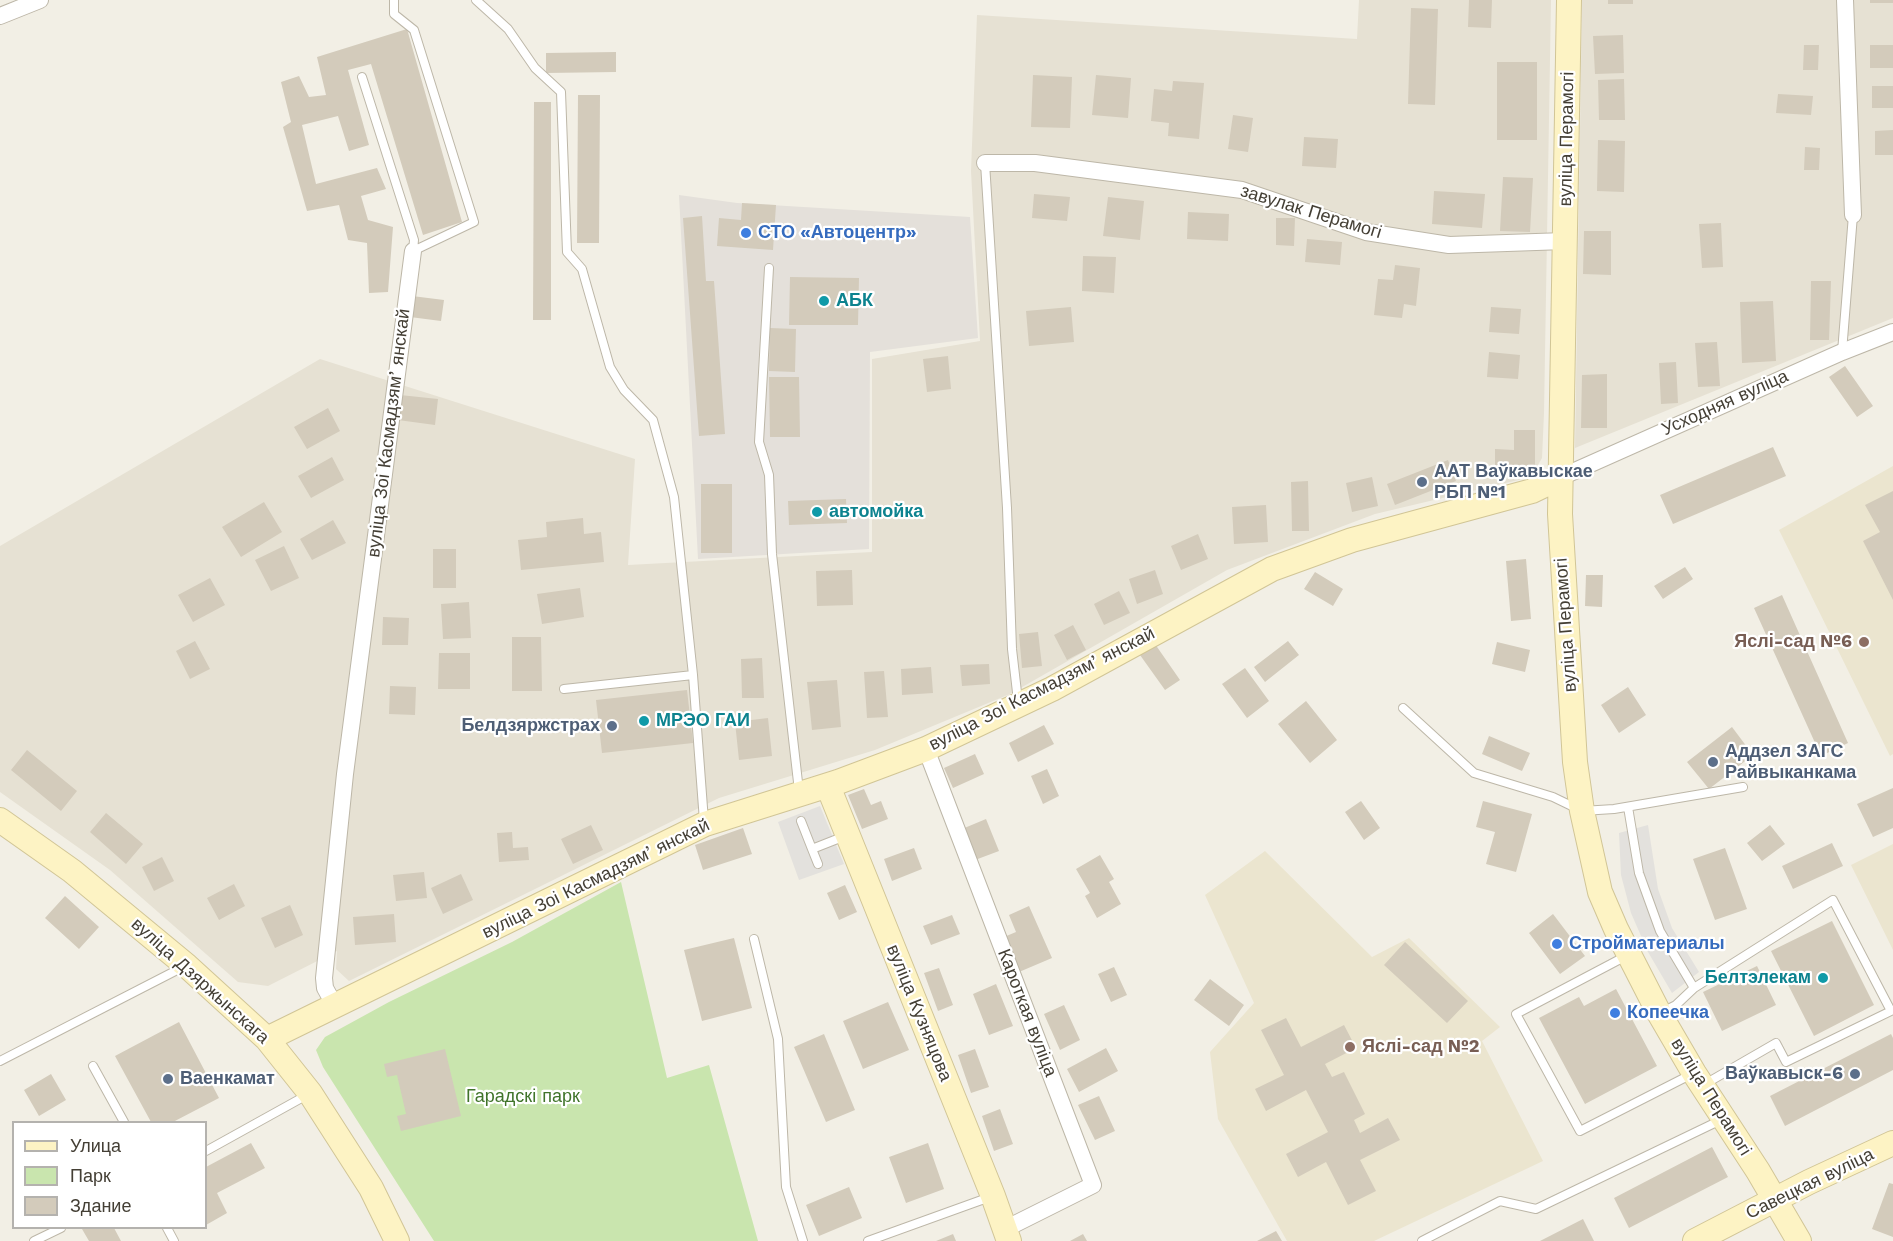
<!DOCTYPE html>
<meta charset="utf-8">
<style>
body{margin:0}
#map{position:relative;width:1893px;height:1241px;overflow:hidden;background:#f2efe5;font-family:"Work Sans",sans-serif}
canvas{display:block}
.legend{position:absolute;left:12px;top:1121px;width:195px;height:108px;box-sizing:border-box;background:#fff;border:2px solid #b4b2ae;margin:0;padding:8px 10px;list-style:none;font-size:18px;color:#443f35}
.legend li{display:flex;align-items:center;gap:12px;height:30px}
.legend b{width:30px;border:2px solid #b4b2ae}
</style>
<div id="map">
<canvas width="1893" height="1241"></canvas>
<ul class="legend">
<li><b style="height:8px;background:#fdf3c4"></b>Улица</li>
<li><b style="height:16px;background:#c9e5ae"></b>Парк</li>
<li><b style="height:16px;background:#d3cbbb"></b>Здание</li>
</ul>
</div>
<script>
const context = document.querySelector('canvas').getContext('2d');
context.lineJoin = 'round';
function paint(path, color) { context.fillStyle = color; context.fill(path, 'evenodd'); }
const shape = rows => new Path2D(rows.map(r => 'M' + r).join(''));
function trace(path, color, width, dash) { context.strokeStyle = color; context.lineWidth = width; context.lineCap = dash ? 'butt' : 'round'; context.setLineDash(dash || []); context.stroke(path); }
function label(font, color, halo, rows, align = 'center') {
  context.font = font + ' "Work Sans",sans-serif'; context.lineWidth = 4.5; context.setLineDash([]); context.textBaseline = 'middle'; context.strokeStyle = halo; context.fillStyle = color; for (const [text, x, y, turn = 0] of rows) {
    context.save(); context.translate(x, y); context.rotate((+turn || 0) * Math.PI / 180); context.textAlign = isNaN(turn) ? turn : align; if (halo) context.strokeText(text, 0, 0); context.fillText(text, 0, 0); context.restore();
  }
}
paint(shape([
 [1359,0,1551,0,1544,413,1542,458,1531,477,1375,514,1227,570,1010,694,875,750,719,798,349,981,336,969,337,951,268,986,238,982,110,870,0,792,0,546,320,359,635,459,628,565,872,552,872,359,980,341,971,171,977,15,1357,39],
 [1582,0,1893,0,1893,318,1575,448]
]), '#e6e1d3');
paint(shape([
 [679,195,737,203,970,217,978,338,870,352,869,549,698,559]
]), '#e4e0da');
paint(shape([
 [1893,466,1893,754,1890,756,1779,530],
 [1893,844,1893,950,1851,865],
 [1265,851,1372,957,1409,938,1500,1027,1482,1041,1543,1161,1374,1241,1287,1241,1218,1119,1210,1052,1254,1003,1205,895]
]), '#ebe5cf');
paint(shape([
 [621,882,667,1078,709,1065,758,1241,434,1241,323,1067,316,1050,325,1037,389,1002,512,942]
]), '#c9e5ae');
paint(shape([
 [820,806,844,864,799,880,778,822],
 [1648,825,1658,889,1672,928,1699,972,1672,993,1648,952,1631,913,1621,875,1619,833]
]), '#e3e1dd');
paint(shape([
 [1469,0,1492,0,1491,28,1468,27],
 [1608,0,1633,0,1633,4,1608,4],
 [1870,0,1893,0,1893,3,1870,3],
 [1411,8,1438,9,1435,105,1408,104],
 [407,29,462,222,423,235,371,64,348,70,369,145,349,151,338,116,302,125,316,184,377,168,386,189,361,196,368,220,393,227,388,292,369,293,367,243,348,240,339,205,307,211,283,127,291,122,281,82,299,76,309,97,326,95,317,57],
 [1623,35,1624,73,1595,74,1593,36],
 [1804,45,1819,45,1818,70,1803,70],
 [1870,45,1893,45,1893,68,1870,68],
 [616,52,616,72,546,73,546,53],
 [1497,62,1537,62,1537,140,1497,140],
 [1033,75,1072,77,1070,128,1031,127],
 [1096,75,1131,78,1128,118,1092,115],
 [1624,79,1625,120,1599,120,1598,80],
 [1173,81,1204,83,1199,139,1168,136,1169,123,1151,121,1154,89,1172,91],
 [1872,86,1893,86,1893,108,1872,108],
 [1778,94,1813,96,1811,115,1776,113],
 [578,95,600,95,599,243,577,243],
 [534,102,551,102,551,320,533,320],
 [1233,115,1253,118,1248,152,1228,149],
 [1893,130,1893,155,1875,155,1875,131],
 [1304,137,1338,139,1336,168,1302,166],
 [1598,140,1625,141,1624,192,1597,191],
 [1805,147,1820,148,1819,170,1804,170],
 [1503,177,1533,178,1530,232,1500,231],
 [1434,191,1485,194,1482,228,1432,224],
 [1034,194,1070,197,1067,221,1032,218],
 [1108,197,1144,201,1140,240,1103,236],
 [742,203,776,205,773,250,717,246,719,218,741,220],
 [1188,212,1229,214,1228,241,1187,239],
 [702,216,706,281,714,281,725,434,699,436,683,218],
 [1276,218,1295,218,1294,246,1276,245],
 [1721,223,1723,267,1702,268,1699,224],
 [1584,231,1611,231,1611,275,1583,274],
 [1307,239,1342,242,1340,265,1305,262],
 [1083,256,1116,257,1114,293,1082,291],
 [1395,265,1420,268,1416,306,1404,304,1402,318,1374,315,1378,279,1393,280],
 [790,277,859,278,858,325,789,325],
 [1811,281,1831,281,1829,340,1810,340],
 [412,296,444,300,441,321,410,317],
 [1773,301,1776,361,1742,363,1740,302],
 [1071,307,1074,342,1029,346,1026,311],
 [1491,307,1521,309,1519,334,1489,332],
 [770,328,796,329,795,372,769,371],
 [1717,342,1720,386,1698,387,1695,343],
 [1489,352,1520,355,1518,379,1487,377],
 [948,356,951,389,927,392,923,359],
 [1676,362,1678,403,1661,404,1659,363],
 [1845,366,1873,406,1857,417,1829,377],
 [1607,374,1607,428,1581,428,1582,375],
 [769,377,799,377,800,437,770,437],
 [400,395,438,399,435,425,398,420],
 [328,408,340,431,307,449,294,427],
 [1514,430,1535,430,1535,468,1495,467,1495,449,1514,450],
 [1773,447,1786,476,1673,524,1660,495],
 [332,457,344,480,311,498,298,476],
 [1448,460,1456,481,1395,505,1387,484],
 [1372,477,1378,506,1352,512,1346,483],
 [1308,481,1309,531,1292,531,1291,482],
 [701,484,732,484,732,553,701,553],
 [1893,491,1893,600,1863,541,1880,532,1865,505],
 [846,499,847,523,789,525,788,501],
 [264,502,282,532,241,557,222,527],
 [1266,505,1268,542,1234,544,1232,507],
 [583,518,584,534,601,532,604,562,521,570,518,540,547,537,546,522],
 [333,520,346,543,312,560,300,539],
 [1198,534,1208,559,1181,570,1171,546],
 [284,546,299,578,271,591,255,560],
 [433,549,456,549,456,588,433,588],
 [1526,559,1531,619,1511,621,1506,561],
 [1685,567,1693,579,1663,599,1654,586],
 [852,570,853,605,817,606,816,571],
 [1155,570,1163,594,1137,604,1129,579],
 [1315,572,1343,589,1333,606,1304,589],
 [1586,575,1603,575,1602,607,1585,606],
 [210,578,225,605,193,622,178,595],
 [580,588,584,617,542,624,537,594],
 [1119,591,1130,613,1104,625,1094,604],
 [1782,595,1848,743,1821,756,1754,608],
 [469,602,471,638,443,639,441,604],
 [383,617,409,618,408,645,382,645],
 [1073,625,1086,650,1067,660,1054,635],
 [1038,632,1042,666,1022,668,1019,634],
 [512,637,541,637,542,691,512,691],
 [195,641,210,669,190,679,176,651],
 [1288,641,1299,655,1265,682,1254,667],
 [1497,642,1530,650,1525,672,1492,664],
 [1155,644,1180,680,1165,690,1140,655],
 [439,653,470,653,470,689,438,689],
 [762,658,764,698,742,698,741,659],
 [989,664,990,684,962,686,960,665],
 [931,667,933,693,902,695,901,669],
 [1245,668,1269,701,1247,718,1222,684],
 [884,671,888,717,867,718,864,672],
 [837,680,841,727,812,730,807,682],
 [390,686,416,687,415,715,389,714],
 [1628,687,1646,715,1619,733,1601,705],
 [687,690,693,743,602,753,596,700],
 [1306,701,1337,740,1310,763,1278,724],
 [768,718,772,756,739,760,735,722],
 [1044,725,1054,744,1018,762,1009,743],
 [1732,727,1753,755,1709,789,1687,762],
 [1489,736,1530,753,1522,771,1482,754],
 [27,750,77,791,61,811,11,770],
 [975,754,984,774,953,788,944,768],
 [1047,769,1059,796,1043,804,1031,776],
 [1893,788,1893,828,1873,837,1857,804],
 [864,789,871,805,881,801,888,819,862,829,848,795],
 [1361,801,1380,828,1364,840,1345,812],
 [1483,801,1532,814,1516,872,1486,864,1495,832,1476,827],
 [106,813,143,844,126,864,90,832],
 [986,819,999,851,975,860,962,829],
 [591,825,603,850,573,864,561,839],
 [1770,825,1785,844,1762,861,1747,843],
 [743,828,752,854,703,870,695,845],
 [512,832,513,848,528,847,529,860,499,862,497,833],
 [1832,843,1843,866,1793,889,1782,866],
 [914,848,922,869,892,881,884,859],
 [1725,848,1747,909,1715,920,1693,859],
 [1100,855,1114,879,1109,882,1121,904,1097,918,1085,896,1090,893,1076,869],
 [162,857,174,881,154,891,142,867],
 [424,872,427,898,396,901,393,875],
 [461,874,473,900,443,914,431,888],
 [234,884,245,906,219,920,207,898],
 [845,885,857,912,839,920,827,893],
 [65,896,99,927,79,949,45,918],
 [290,905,303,935,275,948,261,918],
 [1029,906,1052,958,1019,972,1004,937,1016,932,1009,915],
 [394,914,396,942,355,945,353,917],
 [1553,914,1585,956,1560,974,1529,933],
 [952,915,960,934,931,945,923,926],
 [1832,921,1874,1005,1814,1036,1771,951],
 [734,938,752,1008,702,1021,684,950],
 [1405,942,1468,1001,1447,1023,1384,965],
 [1757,966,1776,1005,1722,1031,1703,992],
 [1114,967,1127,995,1111,1002,1098,974],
 [939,968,953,1005,938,1011,924,973],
 [1210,979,1244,1005,1229,1026,1194,1000],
 [996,984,1013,1026,989,1035,973,994],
 [1616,989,1657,1066,1585,1104,1539,1018,1579,997,1584,1006],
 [888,1002,909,1050,863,1069,843,1021],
 [1064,1005,1080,1040,1060,1050,1044,1014],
 [1286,1018,1301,1047,1344,1025,1356,1048,1325,1064,1332,1077,1344,1072,1365,1114,1354,1120,1360,1133,1388,1118,1400,1140,1360,1160,1376,1191,1348,1205,1326,1162,1298,1177,1286,1154,1328,1132,1306,1090,1266,1111,1255,1089,1284,1075,1261,1030],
 [179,1022,219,1098,173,1122,151,1122,115,1056],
 [824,1034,855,1110,826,1122,794,1047],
 [1891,1034,1893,1038,1893,1070,1785,1126,1770,1096],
 [1106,1048,1118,1071,1079,1092,1067,1069],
 [445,1049,461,1116,401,1131,397,1116,406,1114,397,1075,387,1077,384,1064],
 [975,1049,989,1087,971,1093,958,1055],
 [51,1074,66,1100,39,1116,24,1090],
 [1099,1096,1115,1131,1095,1140,1078,1105],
 [1000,1109,1013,1144,994,1151,982,1116],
 [251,1143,265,1168,217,1193,227,1213,206,1225,206,1167],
 [928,1143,944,1189,906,1203,889,1157],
 [1712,1147,1728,1177,1629,1228,1614,1198],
 [1889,1183,1893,1184,1893,1237,1872,1229],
 [849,1187,862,1218,819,1236,806,1205],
 [1583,1219,1594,1241,1540,1241],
 [84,1228,114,1228,121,1241,89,1241,82,1229],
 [1276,1231,1282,1241,1257,1241],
 [953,1234,956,1241,936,1241],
 [1083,1234,1087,1241,1070,1241]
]), '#d3cbbb');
const lane = shape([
 [394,0,394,14,414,30,474,222,413,251],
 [476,0,508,29,535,68,561,92,567,252,582,269,610,367,624,390,653,420,674,497,693,675],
 [362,77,414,240,413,251],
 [985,163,1007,508,1012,649,1018,701],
 [769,268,759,442,769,475,772,554,799,791],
 [1842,352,1853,215],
 [564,689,693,675,704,821],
 [1403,708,1474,773,1553,797,1582,811,1614,809,1743,787],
 [1628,807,1639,873,1660,931,1694,988],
 [801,821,812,849,845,836],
 [812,849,818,864],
 [754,939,778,1039,786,1187,803,1241],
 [1628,955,1516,1014,1580,1131,1694,1073],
 [1660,1013,1676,1005,1694,988,1833,900,1891,1011,1786,1062,1776,1043,1705,1084],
 [0,1061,183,967],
 [93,1066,124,1122],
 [206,1151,307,1095],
 [167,1228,174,1241],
 [34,1241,61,1228],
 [868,1241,990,1197],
 [1422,1241,1500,1201,1536,1209,1723,1119]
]);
const street = shape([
 [1845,0,1853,215],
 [0,16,40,0],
 [985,163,1035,163,1242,190,1366,232,1449,245,1565,241],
 [1559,478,1842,352,1893,332],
 [926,749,1093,1185,1005,1229],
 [335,1006,325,988,324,978,345,774,413,251]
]);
const secondary = shape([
 [1569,0,1560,514,1575,762,1582,811,1600,892,1616,929,1659,1013,1694,1073,1758,1171,1799,1241],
 [828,786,993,1196,1009,1241],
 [0,820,72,871,187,966,267,1039,310,1093,371,1188,397,1241],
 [267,1039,705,824,838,782,926,749,1052,689,1272,569,1352,540,1532,491,1559,478],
 [1695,1241,1809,1182,1893,1143]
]);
trace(lane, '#bdb7a8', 10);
trace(street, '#bdb7a8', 18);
trace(secondary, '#d1c596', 26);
trace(lane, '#fff', 8);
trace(street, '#fff', 16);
trace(secondary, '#fdf3c4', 24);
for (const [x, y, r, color] of [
 [746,233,6,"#3f7fe0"],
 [824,301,6,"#0f9aa8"],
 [1422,482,6,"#5c6f8a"],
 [817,512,6,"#0f9aa8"],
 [1864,642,6,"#8d6e63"],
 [644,721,6,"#0f9aa8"],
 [612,726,6,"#5c6f8a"],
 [1713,762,6,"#5c6f8a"],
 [1557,944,6,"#3f7fe0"],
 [1823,978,6,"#0f9aa8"],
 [1615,1013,6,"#3f7fe0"],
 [1350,1047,6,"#8d6e63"],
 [1855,1074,6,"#5c6f8a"],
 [168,1079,6,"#5c6f8a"]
]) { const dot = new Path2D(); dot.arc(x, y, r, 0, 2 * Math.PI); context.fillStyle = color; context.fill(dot); trace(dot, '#fff', 2); }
label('18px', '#443f35', '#fff', [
 ["вуліца Перамогі",1567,139,-89],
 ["завулак Перамогі",1311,212,17],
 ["Усходняя вуліца",1725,403,-24],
 ["вуліца Зоі Касмадзямʼянскай",389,433,-83],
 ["вуліца Перамогі",1566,625,-94],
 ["вуліца Зоі Касмадзямʼянскай",1042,689,-27],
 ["вуліца Зоі Касмадзямʼянскай",596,879,-26],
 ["вуліца Дзяржынскага",200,981,42],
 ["вуліца Кузняцова",919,1013,68],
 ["Кароткая вуліца",1027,1013,69],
 ["вуліца Перамогі",1711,1097,58],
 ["Савецкая вуліца",1810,1184,-26]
]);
label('bold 18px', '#366cbe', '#fff', [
 ["СТО «Автоцентр»",758,233],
 ["Стройматериалы",1569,944],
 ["Копеечка",1627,1013]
], 'left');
label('bold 18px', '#0d838f', '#fff', [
 ["АБК",836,301],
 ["автомойка",829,512],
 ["МРЭО ГАИ",656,721],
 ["Белтэлекам",1811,978,"right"]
], 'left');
label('bold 18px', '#4e5e75', '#fff', [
 ["ААТ Ваўкавыскае",1434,472],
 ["РБП №1",1434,493],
 ["Белдзяржстрах",600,726,"right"],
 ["Аддзел ЗАГС",1725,752],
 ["Райвыканкама",1725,773],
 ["Ваўкавыск-6",1843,1074,"right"],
 ["Ваенкамат",180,1079]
], 'left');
label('bold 18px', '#785e54', '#fff', [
 ["Яслі-сад №6",1852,642],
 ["Яслі-сад №2",1362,1047,"left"]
], 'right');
label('18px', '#40742a', '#fff', [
 ["Гарадскі парк",523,1097]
]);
</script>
